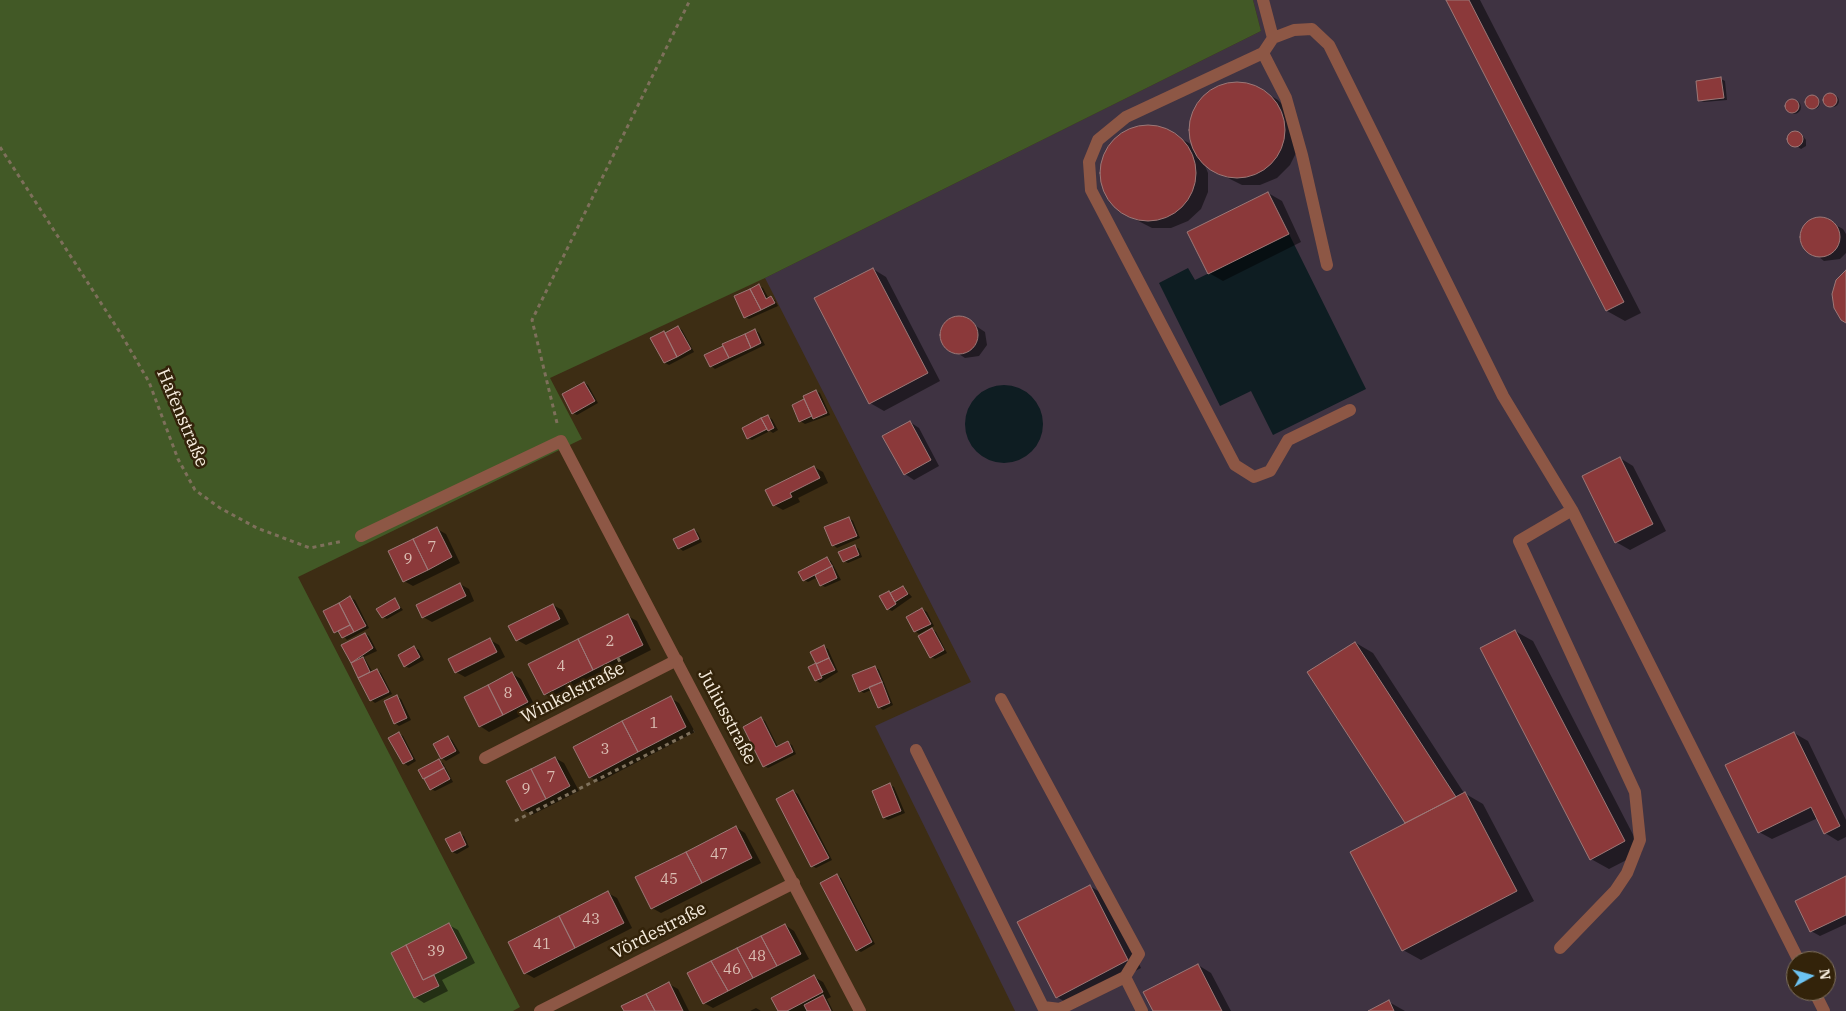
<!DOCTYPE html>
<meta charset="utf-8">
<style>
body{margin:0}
#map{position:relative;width:1846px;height:1011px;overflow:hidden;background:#3d2d14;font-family:"IBM Plex Serif",serif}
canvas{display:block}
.north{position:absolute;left:1786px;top:951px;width:50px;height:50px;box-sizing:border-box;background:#33230a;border:1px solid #81735e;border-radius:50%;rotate:83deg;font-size:14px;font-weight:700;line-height:20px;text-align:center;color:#f6ecdd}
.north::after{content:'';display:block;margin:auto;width:18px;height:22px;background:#6cc3f2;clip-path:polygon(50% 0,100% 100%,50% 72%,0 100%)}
</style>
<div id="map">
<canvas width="1846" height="1011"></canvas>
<div class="north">N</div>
</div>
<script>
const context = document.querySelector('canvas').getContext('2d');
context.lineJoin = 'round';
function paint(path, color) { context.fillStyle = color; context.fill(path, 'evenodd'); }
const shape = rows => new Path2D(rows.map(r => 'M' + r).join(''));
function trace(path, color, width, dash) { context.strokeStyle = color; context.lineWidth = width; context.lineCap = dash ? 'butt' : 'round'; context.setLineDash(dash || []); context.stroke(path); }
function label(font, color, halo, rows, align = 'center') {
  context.font = font + ' "IBM Plex Serif",serif'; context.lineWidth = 5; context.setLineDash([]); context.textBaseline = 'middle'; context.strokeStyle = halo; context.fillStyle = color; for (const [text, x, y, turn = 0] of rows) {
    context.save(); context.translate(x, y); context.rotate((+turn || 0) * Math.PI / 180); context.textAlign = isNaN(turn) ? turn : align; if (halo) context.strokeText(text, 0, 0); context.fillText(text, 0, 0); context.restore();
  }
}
paint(shape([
 [1253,0,1846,0,1846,1011,1015,1011,875,726,971,682,765,278,1261,31],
 [1796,961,1826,961,1826,991,1796,991]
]), '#3f3342');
paint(shape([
 [0,0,1253,0,1261,31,765,278,550,378,582,439,298,577,520,1007,513,1011,0,1011]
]), '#425926');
paint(shape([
 [1289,234,1366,389,1273,435,1251,391,1220,406,1159,283,1188,268,1195,280],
 '965 424a39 39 0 1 1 78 0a39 39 0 1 1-78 0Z'
]), '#0e1d22');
paint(shape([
 [1447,0,1480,0,1641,313,1625,321,1607,311],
 [1721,79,1725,81,1727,100,1704,102,1699,100],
 [1228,84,1247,84,1264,92,1278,100,1291,113,1298,149,1290,165,1277,178,1260,185,1242,185,1210,169,1204,163,1208,173,1208,192,1201,209,1188,221,1171,228,1152,228,1121,212,1108,199,1101,182,1102,163,1109,147,1122,134,1139,127,1157,127,1189,143,1195,149,1191,139,1191,120,1198,104,1211,91],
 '1827 101a6 6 0 1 1 12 0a6 6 0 1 1-12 0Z',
 '1808 103a6 6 0 1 1 12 0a6 6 0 1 1-12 0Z',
 '1787 107a7 7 0 1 1 14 0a7 7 0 1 1-14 0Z',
 [1791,133,1797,133,1802,135,1806,140,1806,146,1801,149,1789,141],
 [1268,193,1282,201,1301,242,1223,281,1209,273],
 [1818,219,1826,220,1843,229,1846,234,1846,253,1840,259,1824,261,1803,244,1802,235,1804,227,1810,222],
 [873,269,886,277,940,381,884,411,870,403],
 [759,286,763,288,769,299,775,300,778,306,749,319,745,317],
 [964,318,985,332,987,345,979,356,965,358,944,344,942,331,950,320],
 [678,327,682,330,694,352,669,365,665,363,664,332,666,334],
 [755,330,759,333,765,345,715,369,711,366,706,356],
 [584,383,588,385,598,403,577,415,573,413],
 [816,391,820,393,830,415,805,424,800,421,793,406,806,400],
 [768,417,772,419,778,430,773,433,770,431,752,440,748,438],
 [910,422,919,428,939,466,914,480,905,474],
 [1620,458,1633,466,1666,531,1630,550,1616,542],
 [814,467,823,472,828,483,798,498,800,502,783,510,774,505],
 [849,518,853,521,860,538,837,548,833,545],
 [437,529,446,534,460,563,413,586,404,581],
 [694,530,698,533,702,542,683,551,679,548],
 [855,546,859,549,862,557,848,563,844,561],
 [827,559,831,561,841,580,825,587,821,585,818,577,808,582,804,580],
 [460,584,469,589,474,601,432,622,423,617],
 [903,587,912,597,892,611,888,609,881,597],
 [350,598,355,600,369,628,347,640,341,633,335,632,325,611],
 [395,600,403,610,387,619,383,617],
 [553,605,562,610,569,624,526,645,517,640],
 [922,609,927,612,934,626,919,634,915,631],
 [628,616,637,621,651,650,554,699,545,694],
 [932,630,936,632,947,653,935,659,931,657],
 [1515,631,1533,641,1642,852,1609,869,1591,859],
 [365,634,369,636,377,651,364,657,373,673,377,670,381,673,392,694,375,703,371,700,343,645],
 [490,640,499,645,505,657,465,677,456,672],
 [1356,643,1373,653,1464,793,1483,804,1534,901,1421,960,1403,950,1407,824,1309,673],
 [824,647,828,649,838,672,820,683,815,680,817,664],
 [414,648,419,650,424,660,409,668,405,666],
 [875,667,879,670,893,705,883,710,879,707,871,690,864,693,860,691],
 [512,674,521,679,536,708,489,732,480,726],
 [397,697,401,699,411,720,399,726,395,723,385,702],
 [670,698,679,703,695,732,599,782,590,777],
 [761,719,765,721,778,747,787,743,792,745,796,754,768,768,764,766],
 [1794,733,1808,741,1846,820,1846,837,1838,841,1825,833,1818,818,1772,839,1759,832],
 [399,734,403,736,416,761,408,766,404,763],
 [448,737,452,740,460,753,446,761,442,758],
 [555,758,564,763,579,791,532,815,523,810],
 [439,761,443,763,453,782,435,791,431,789,420,771],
 [890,785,894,787,905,813,888,820,884,818],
 [793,791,798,794,832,860,816,868,812,866],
 [736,827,745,833,761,863,661,913,652,908],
 [459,834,464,836,469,847,457,854,452,852],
 [837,876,841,878,875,944,861,952,857,950],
 [1846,877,1846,924,1820,936,1811,931],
 [1090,886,1103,894,1141,968,1070,1005,1057,997],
 [608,893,617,898,632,928,534,978,525,973],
 [449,925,458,930,475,963,442,980,448,991,424,1003,415,997,393,953],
 [785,925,794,931,809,959,713,1008,704,1003],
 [1198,965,1211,973,1231,1011,1154,1011],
 [814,977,823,982,831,997,827,999,833,1011,779,1011],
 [669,984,678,989,689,1011,625,1011],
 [1389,1002,1405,1011,1371,1011],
 [756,1008,761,1011,750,1011]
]), '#0007');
const building = shape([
 [1446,0,1469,0,1624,302,1606,311,1446,0],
 [1721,77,1724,98,1698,101,1696,81,1721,77],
 '1189 130a48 48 0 1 1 96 0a48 48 0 1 1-96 0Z',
 '1823 100a7 7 0 1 1 14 0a7 7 0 1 1-14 0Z',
 '1805 102a7 7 0 1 1 14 0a7 7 0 1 1-14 0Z',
 '1785 106a7 7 0 1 1 14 0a7 7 0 1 1-14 0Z',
 '1100 173a48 48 0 1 1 96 0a48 48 0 1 1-96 0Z',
 '1787 139a8 8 0 1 1 16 0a8 8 0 1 1-16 0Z',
 [1268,192,1289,234,1208,274,1187,232,1268,192],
 '1800 237a20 20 0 1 1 40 0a20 20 0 1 1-40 0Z',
 [873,268,928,373,869,404,814,298,873,268],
 [1846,270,1846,323,1841,320,1834,308,1832,294,1836,280,1846,270],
 [759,284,766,299,771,296,775,303,761,310,750,289,759,284],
 [750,289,761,310,744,318,734,296,750,289],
 '940 335a19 19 0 1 1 38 0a19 19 0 1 1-38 0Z',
 [678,326,691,349,677,357,665,333,678,326],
 [755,329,761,343,751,348,745,334,755,329],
 [664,331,677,357,664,363,650,338,664,331],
 [745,334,751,348,729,358,722,344,745,334],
 [723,346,729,358,710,367,704,355,723,346],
 [584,382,595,401,572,414,562,394,584,382],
 [816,390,827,413,813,419,803,396,816,390],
 [804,399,812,416,799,422,792,405,804,399],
 [768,415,774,428,768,431,761,418,768,415],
 [761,418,767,429,747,439,742,428,761,418],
 [910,421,931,460,904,475,882,436,910,421],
 [1620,457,1653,524,1615,543,1582,476,1620,457],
 [814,466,820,478,790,493,792,497,773,506,765,490,814,466],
 [849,517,857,536,832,546,824,527,849,517],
 [437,527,452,557,428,570,413,539,437,527],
 [694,529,699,539,678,549,673,539,694,529],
 [413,539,428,570,403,582,388,551,413,539],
 [855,545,859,555,843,562,838,552,855,545],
 [827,557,832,566,803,581,798,572,827,557],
 [832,566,837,578,820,586,815,575,832,566],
 [460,583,466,596,422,618,416,605,460,583],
 [903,586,908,594,895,602,890,593,903,586],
 [889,591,896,604,887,610,879,596,889,591],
 [350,596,366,626,354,632,339,603,350,596],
 [395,598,400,608,382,618,376,609,395,598],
 [339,603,350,625,334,633,323,611,339,603],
 [553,604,560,619,516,641,508,626,553,604],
 [922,608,931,624,914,632,906,617,922,608],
 [628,614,643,645,593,670,578,639,628,614],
 [350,625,354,632,342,638,338,631,350,625],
 [932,628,944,650,930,658,918,636,932,628],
 [1515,630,1625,841,1590,860,1480,648,1515,630],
 [365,633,373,648,351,663,341,645,365,633],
 [490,638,497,652,455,673,448,659,490,638],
 [578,639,593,670,544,695,528,664,578,639],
 [1355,642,1456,797,1405,823,1307,672,1355,642],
 [824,645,829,658,816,664,810,652,824,645],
 [414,646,420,657,404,667,398,655,414,646],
 [363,657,370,672,358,678,351,663,363,657],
 [829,658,835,670,821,676,816,664,829,658],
 [816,663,822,678,815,681,808,667,816,663],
 [875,666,882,682,859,692,852,675,875,666],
 [377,669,389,692,370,701,358,678,377,669],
 [512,672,528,702,503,715,488,685,512,672],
 [882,682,890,703,878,708,869,687,882,682],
 [488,685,503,715,479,727,464,697,488,685],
 [397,695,407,718,394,724,384,701,397,695],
 [671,696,686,727,638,752,622,721,671,696],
 [761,717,776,747,788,741,793,752,763,767,743,727,761,717],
 [622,721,638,752,589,778,573,747,622,721],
 [399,732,413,759,403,764,388,738,399,732],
 [1794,732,1840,826,1824,834,1811,807,1758,833,1725,765,1794,732],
 [448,736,456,751,441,759,433,744,448,736],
 [555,757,570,786,546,799,531,769,555,757],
 [439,759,444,768,423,779,418,770,439,759],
 [444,768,450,779,430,790,424,779,444,768],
 [531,769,546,799,522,811,506,781,531,769],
 [890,783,901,811,883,818,872,791,890,783],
 [793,790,829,858,811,867,776,799,793,790],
 [1465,792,1517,891,1402,951,1350,852,1465,792],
 [736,826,752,858,702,883,686,852,736,826],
 [460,832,466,845,452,852,445,839,460,832],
 [686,852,702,883,651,909,635,877,686,852],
 [837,874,872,942,856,951,820,883,837,874],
 [1846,876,1846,915,1810,932,1795,901,1846,876],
 [1090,885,1128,960,1056,998,1017,922,1090,885],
 [608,891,624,923,575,948,559,916,608,891],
 [559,916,575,948,524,974,508,942,559,916],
 [449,923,467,958,423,980,406,945,449,923],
 [785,924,801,954,777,966,761,936,785,924],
 [761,936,777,966,753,978,737,948,761,936],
 [406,945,423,980,434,975,439,986,414,998,391,953,406,945],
 [737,948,753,978,728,991,711,961,737,948],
 [711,961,728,991,703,1004,687,973,711,961],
 [1198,964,1222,1011,1153,1011,1143,992,1198,964],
 [814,975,823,992,787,1011,778,1011,771,998,814,975],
 [669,982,683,1011,655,1011,646,994,669,982],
 [646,994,655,1011,624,1011,621,1006,646,994],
 [823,995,831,1011,807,1011,804,1005,823,995],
 [1389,1000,1394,1011,1368,1011,1389,1000]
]);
paint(building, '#8b393a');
trace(building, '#9c7877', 1);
trace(shape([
 [0,147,121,334,149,382,178,459,195,490,220,508,257,528,310,548,343,541],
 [557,423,532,320,690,0],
 [618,658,622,666],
 [569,683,574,693],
 [515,821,694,731]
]), '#7e705b', 3, [4, 4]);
trace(shape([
 [1263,0,1273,38],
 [1263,53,1286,98,1302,155,1327,265],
 [1350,410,1288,440,1270,471,1254,477,1235,465,1091,190,1089,162,1098,140,1126,117,1263,53,1273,38,1294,30,1312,29,1329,45,1503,396,1572,510,1799,961],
 [361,536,561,441,860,1011],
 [916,750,1043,1007,1060,1009,1125,977,1139,954,1001,699],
 [485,758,677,660],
 [1560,948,1615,891,1627,873,1640,840,1635,792,1519,541,1572,510],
 [1125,977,1142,1011],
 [1814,991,1824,1011],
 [540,1011,794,883]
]), '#8d5745', 12);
label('15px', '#dbbfb4', null, [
 ["7",432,548],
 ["9",408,560],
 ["2",610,642],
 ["4",561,667],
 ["8",508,694],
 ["1",654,724],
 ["3",605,750],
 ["7",551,778],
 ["9",526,790],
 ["47",719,855],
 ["45",669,880],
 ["43",591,920],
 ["41",542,945],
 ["39",436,952],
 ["48",757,957],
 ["46",732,970]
]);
label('18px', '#f6ecdd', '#33230a', [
 ["Hafenstraße",182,418,67],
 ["Winkelstraße",573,693,-27],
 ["Juliusstraße",727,717,62],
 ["Vördestraße",659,931,-27]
]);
</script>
